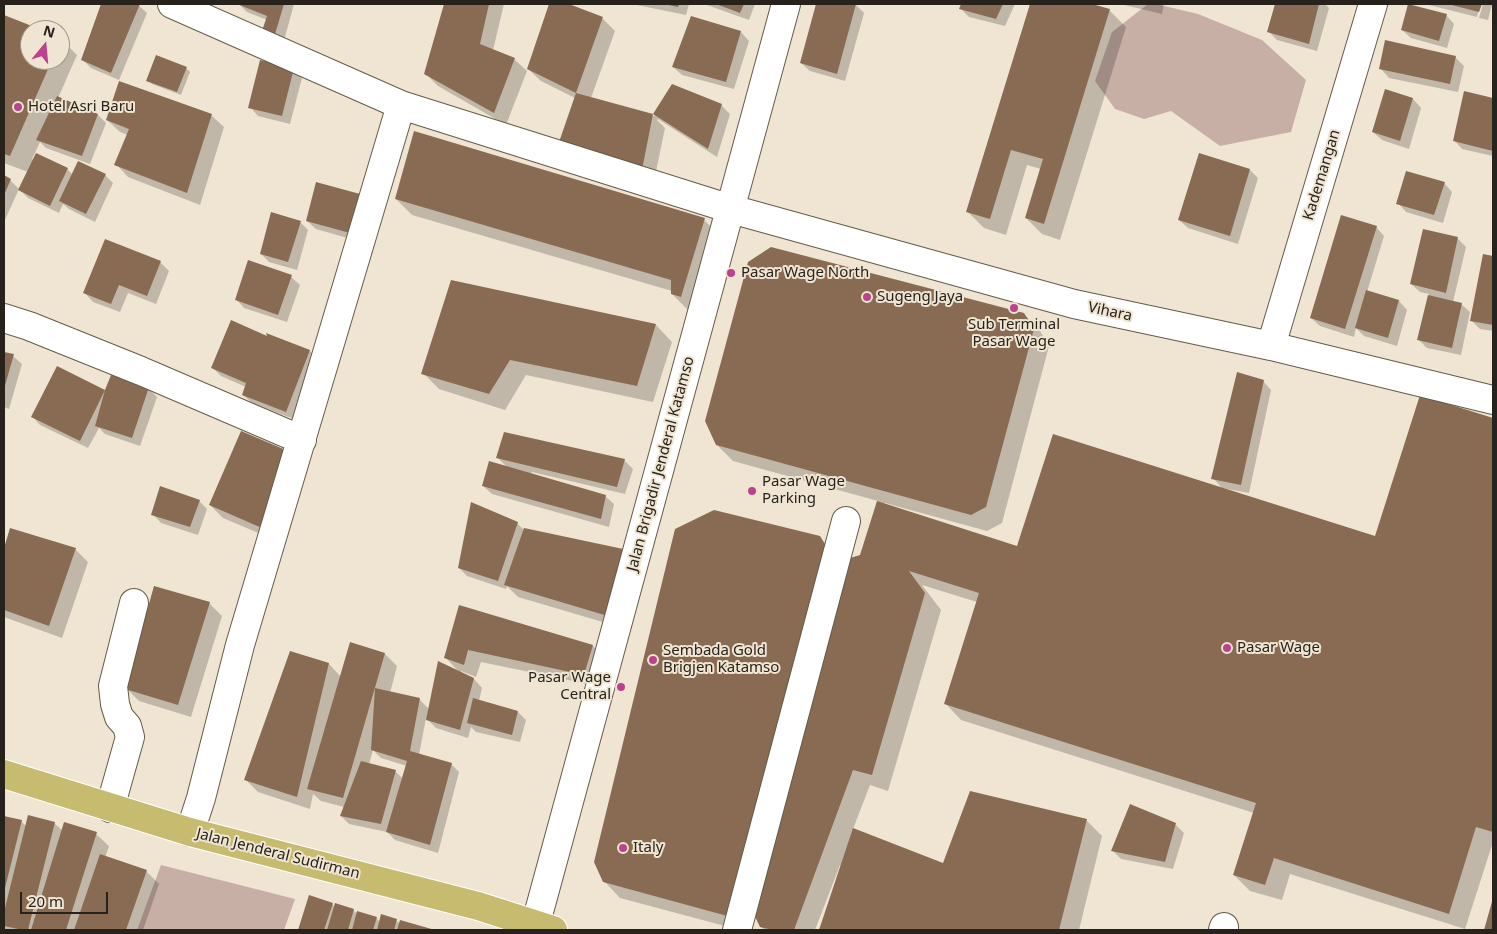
<!DOCTYPE html>
<style>
body{margin:0}
#map{position:relative;width:1497px;height:934px;overflow:hidden;background:#f0e5d2;font-family:"Noto Sans",sans-serif}
canvas{display:block}
.frame{position:absolute;inset:0;border:5px solid #27231c;pointer-events:none}
.north{position:absolute;left:20px;top:20px;width:50px;height:50px;box-sizing:border-box;background:#f0e5d2;border:1px solid #a09789;border-radius:50%;rotate:17deg;font-size:14px;font-weight:700;line-height:20px;text-align:center;color:#27231c}
.north::after{content:'';display:block;margin:auto;width:18px;height:22px;background:#be4191;clip-path:polygon(50% 0,100% 100%,50% 72%,0 100%)}
.scale{position:absolute;left:20px;top:892px;width:88px;height:22px;box-sizing:border-box;border:2px solid #27231c;border-top:0;padding-left:6px;font-size:15px;line-height:18px;white-space:nowrap;color:#27231c;-webkit-text-stroke:4px #f0e5d2;paint-order:stroke}
</style>
<div id="map">
<canvas width="1497" height="934"></canvas>
<div class="frame"></div>
<div class="north">N</div>
<div class="scale">20 m</div>
</div>
<script>
const context = document.querySelector('canvas').getContext('2d');
context.lineJoin = 'round';
function paint(path, color) { context.fillStyle = color; context.fill(path, 'evenodd'); }
const shape = rows => new Path2D(rows.map(r => 'M' + r).join(''));
function trace(path, color, width, dash) { context.strokeStyle = color; context.lineWidth = width; context.lineCap = dash ? 'butt' : 'round'; context.setLineDash(dash || []); context.stroke(path); }
function label(font, color, halo, rows, align = 'center') {
  context.font = font + ' "Noto Sans",sans-serif'; context.lineWidth = 4; context.setLineDash([]); context.textBaseline = 'middle'; context.strokeStyle = halo; context.fillStyle = color; for (const [text, x, y, turn = 0] of rows) {
    context.save(); context.translate(x, y); context.rotate((+turn || 0) * Math.PI / 180); context.textAlign = isNaN(turn) ? turn : align; if (halo) context.strokeText(text, 0, 0); context.fillText(text, 0, 0); context.restore();
  }
}
paint(shape([
 [1148,4,1156,4,1198,14,1262,40,1306,80,1291,132,1220,146,1171,111,1144,119,1115,109,1095,81,1112,32],
 [161,865,295,899,284,930,137,930]
]), '#c8afa6');
paint(shape([
 [103,4,137,4,147,13,119,80,91,68,82,59],
 [239,4,294,4,282,48,267,20,247,12],
 [445,4,504,4,493,50,514,59,527,71,506,125,438,86,425,73],
 [551,4,565,4,603,19,615,31,591,98,654,116,672,86,721,105,730,114,717,157,658,119,657,120,665,128,653,186,575,98,541,81,528,69],
 [632,4,689,4,686,15],
 [704,4,755,4,749,20],
 [817,4,855,4,864,13,845,81,810,71,801,63],
 [963,4,1015,4,1005,26,969,17,961,9],
 [1031,4,1087,4,1109,10,1126,27,1060,240,1042,234,1026,218,1041,169,1027,165,1006,235,984,228,968,212],
 [1120,4,1164,4,1162,14],
 [1277,4,1325,4,1329,8,1317,51,1277,40,1269,32],
 [1425,4,1480,4,1477,17],
 [1483,4,1492,4,1488,20,1479,18],
 [1446,15,1454,24,1447,48,1411,38,1402,30],
 [4,16,39,30,30,30,30,60,60,60,60,38,77,55,58,98,98,115,106,123,90,164,46,148,40,142,32,159,34,160,37,154,67,169,73,175,105,175,113,183,95,222,69,209,63,204,59,213,28,198,20,190,28,172,4,163],
 [741,32,749,41,734,89,682,75,673,67],
 [1455,57,1464,66,1458,92,1389,78,1381,69],
 [186,68,190,72,181,95,152,84,148,80],
 [293,69,302,78,290,124,258,116,250,107],
 [1386,91,1413,99,1421,108,1409,149,1382,140,1373,132],
 [1465,92,1493,99,1493,156,1462,149,1454,140],
 [211,115,224,127,200,205,128,177,116,164,128,135,120,132,107,120],
 [1250,170,1258,178,1238,244,1188,228,1179,220],
 [4,177,10,180,19,189,4,222],
 [1444,183,1452,192,1443,223,1406,212,1398,203],
 [359,195,368,203,358,241,316,229,307,221],
 [396,199,704,220,720,236,697,313,688,310,672,294,672,291,412,215],
 [300,222,308,230,297,270,269,262,261,254],
 [1376,227,1384,236,1367,292,1399,301,1407,310,1397,346,1364,336,1356,328,1354,337,1320,326,1311,318],
 [1424,231,1458,239,1466,247,1453,302,1461,304,1470,312,1461,355,1427,348,1419,340,1429,294,1420,292,1411,284],
 [1484,256,1493,257,1493,331,1480,329,1471,320],
 [160,262,169,271,156,304,128,293,120,312,93,302,85,293],
 [291,277,300,285,287,322,244,308,236,299],
 [1024,314,1040,331,1049,346,1002,523,987,531,885,503,884,505,1018,548,1376,538,1421,396,1493,419,1493,842,1465,929,1290,874,1282,900,1250,891,1234,875,1254,813,961,720,945,703,977,602,922,585,941,610,888,791,870,785,853,829,944,864,1086,820,1102,836,1079,930,820,930,842,866,840,865,815,930,765,930,761,927,753,910,740,930,620,898,604,881,820,538,836,554,841,562,861,556,878,501,733,461,717,445],
 [656,325,672,342,653,402,526,375,505,410,439,389,423,373],
 [268,335,310,351,318,359,294,419,252,403,243,395,246,387,221,376,212,367,268,338],
 [4,353,13,356,22,364,9,409,4,407],
 [57,367,106,392,148,388,157,397,140,446,105,434,99,428,88,448,40,425,32,416],
 [1263,381,1271,390,1249,493,1222,488,1213,478],
 [294,455,275,540,223,518,210,505],
 [498,458,624,460,633,469,625,494,532,472,531,474,605,496,614,504,609,527,492,494,483,486,508,468],
 [199,501,207,509,198,535,161,523,153,514],
 [517,523,524,530,623,628,518,597,507,586,506,589,467,576,459,568],
 [11,529,75,549,88,562,62,638,4,617,4,552],
 [209,603,222,616,191,717,139,701,127,689],
 [460,607,593,646,605,659,597,686,481,662,476,677,461,671,461,673,474,679,482,688,479,701,518,712,526,720,520,742,476,732,471,727,468,738,436,728,426,718,419,755,451,764,459,772,438,853,395,840,387,832,349,824,341,816,344,807,321,801,313,794,310,809,258,792,245,779,291,653,329,664,341,677,351,644,385,654,397,666,390,693,419,699,430,710,460,673,446,658],
 [373,750,381,758,407,766,403,779,395,771,369,764],
 [4,817,21,821,26,826,54,823,63,831,96,834,109,846,105,858,146,871,159,884,143,930,4,930],
 [1175,824,1184,833,1173,869,1121,859,1113,851],
 [310,897,332,904,335,907,353,910,357,914,376,918,380,922,396,920,400,924,401,921,432,930,300,930]
]), '#0003');
paint(shape([
 [101,4,140,4,111,73,81,60],
 [237,4,284,4,273,41,260,37,267,16],
 [444,4,489,4,480,44,515,58,494,113,424,74],
 [549,4,569,4,603,17,576,93,527,69],
 [664,4,679,4,678,7],
 [716,4,744,4,740,13],
 [816,4,856,4,837,74,800,63],
 [961,4,1003,4,996,19,959,9],
 [1030,4,1092,4,1110,9,1044,224,1025,218,1043,159,1011,150,990,219,966,212],
 [1275,4,1319,4,1309,44,1267,32],
 [1408,4,1447,14,1439,41,1401,30],
 [1448,4,1482,4,1479,12],
 [4,15,42,30,30,30,30,60,52,60,10,156,4,154],
 [691,16,741,31,726,82,672,67],
 [1385,40,1456,56,1450,84,1379,69],
 [156,55,187,67,177,92,146,81],
 [260,60,294,68,282,116,248,108],
 [119,81,212,114,187,193,114,165,129,129,106,120],
 [672,84,722,104,708,149,653,114,641,175,559,142,576,93,653,114],
 [1385,89,1413,98,1400,141,1372,132],
 [1464,91,1493,98,1493,151,1453,141],
 [57,96,98,114,82,156,36,140],
 [414,131,705,218,681,297,671,294,671,280,395,199],
 [36,153,68,168,50,206,18,190],
 [1199,153,1250,169,1230,236,1178,220],
 [78,161,106,174,86,214,59,201],
 [1406,171,1445,182,1434,215,1396,204],
 [4,175,11,179,4,195],
 [316,182,360,194,350,233,306,221],
 [271,212,301,221,288,262,260,254],
 [1341,215,1377,226,1345,329,1310,318],
 [1423,229,1458,237,1446,293,1410,284],
 [105,239,161,261,147,296,119,285,111,304,83,293],
 [771,247,1024,313,1034,329,986,507,971,515,716,445,705,421,748,262],
 [1483,254,1493,256,1493,325,1470,321],
 [248,260,292,275,278,315,235,300],
 [451,280,656,324,637,386,510,360,489,394,421,374],
 [1366,290,1399,300,1388,338,1355,328],
 [1428,295,1462,303,1452,348,1417,340],
 [231,320,267,336,266,333,310,350,286,412,242,395,246,383,211,368],
 [4,352,14,354,4,389],
 [57,366,105,390,80,441,31,417],
 [1237,372,1264,380,1241,485,1211,479],
 [111,375,149,387,132,438,95,426,105,390],
 [1420,395,1493,418,1493,832,1476,827,1449,914,1274,858,1265,885,1233,875,1256,803,944,704,979,593,909,571,925,593,872,775,853,770,794,930,773,930,760,927,748,902,840,561,860,555,877,501,1017,546,1053,434,1375,536],
 [241,431,295,454,262,528,209,505],
 [504,432,625,459,617,487,496,458],
 [489,461,606,495,601,519,482,486],
 [160,486,200,500,190,527,151,515],
 [471,502,518,522,498,581,458,568],
 [714,510,820,536,831,554,731,917,603,882,594,862,675,529],
 [10,528,76,548,49,626,4,610,4,548],
 [524,528,628,550,611,617,504,585],
 [154,586,210,602,178,705,125,689],
 [459,605,593,645,584,675,468,650,464,665,444,658],
 [350,642,385,653,343,798,307,789],
 [290,651,329,663,297,797,244,780],
 [438,661,474,678,460,730,426,720],
 [375,688,420,698,410,751,452,763,430,845,386,832,407,761,371,750],
 [473,698,518,711,512,735,467,723],
 [361,761,396,770,381,824,340,816],
 [970,791,1087,819,1059,930,819,930,853,828,943,863],
 [1130,804,1176,823,1165,862,1111,851],
 [28,815,55,822,28,930,23,930,4,926,4,912],
 [4,816,22,820,4,892],
 [64,822,97,832,66,930,31,930],
 [100,854,147,870,126,930,74,930],
 [309,895,333,903,324,930,298,930],
 [1493,898,1493,930,1484,930],
 [335,903,354,909,348,930,327,930],
 [357,911,377,917,373,930,352,930],
 [381,914,397,919,394,930,377,930],
 [400,920,435,930,397,930]
]), '#886b52');
const minor = shape([
 [172,4,401,105,731,209,1074,304,1271,346,1493,400],
 [4,318,29,326,141,371,302,440],
 [1271,346,1373,4],
 [110,808,130,737,127,726,119,717,115,704,113,686,134,603],
 [190,832,201,798,240,645,401,105],
 [534,930,786,4],
 [737,930,846,521],
 [1223,930,1224,927]
]);
const major = shape([
 [4,774,190,832,478,906,553,930]
]);
trace(minor, '#655b4b', 30);
trace(major, '#fff', 30);
trace(minor, '#fff', 28);
trace(major, '#c7bb70', 28);
for (const [x, y, r, color] of [
 [18,107,5,"#be4191"],
 [731,273,5,"#be4191"],
 [867,297,5,"#be4191"],
 [1014,308,5,"#be4191"],
 [752,491,5,"#be4191"],
 [1227,648,5,"#be4191"],
 [653,660,5,"#be4191"],
 [621,687,5,"#be4191"],
 [623,848,5,"#be4191"]
]) { const dot = new Path2D(); dot.arc(x, y, r, 0, 2 * Math.PI); context.fillStyle = color; context.fill(dot); trace(dot, '#f0e5d2', 2); }
label('15px', '#27231c', '#f0e5d2', [
 ["Hotel Asri Baru",28,107],
 ["Pasar Wage North",741,273],
 ["Sugeng Jaya",877,297],
 ["Sub Terminal",1014,325,"center"],
 ["Pasar Wage",1014,342,"center"],
 ["Pasar Wage",762,482],
 ["Parking",762,499],
 ["Pasar Wage",1237,648],
 ["Sembada Gold",663,651],
 ["Brigjen Katamso",663,668],
 ["Pasar Wage",611,678,"right"],
 ["Central",611,695,"right"],
 ["Italy",633,848]
], 'left');
label('15px', '#27231c', '#f0e5d2', [
 ["Kademangan",1322,175,-73],
 ["Vihara",1110,312,12],
 ["Jalan Brigadir Jenderal Katamso",661,464,-75],
 ["Jalan Jenderal Sudirman",278,854,14]
]);
</script>
